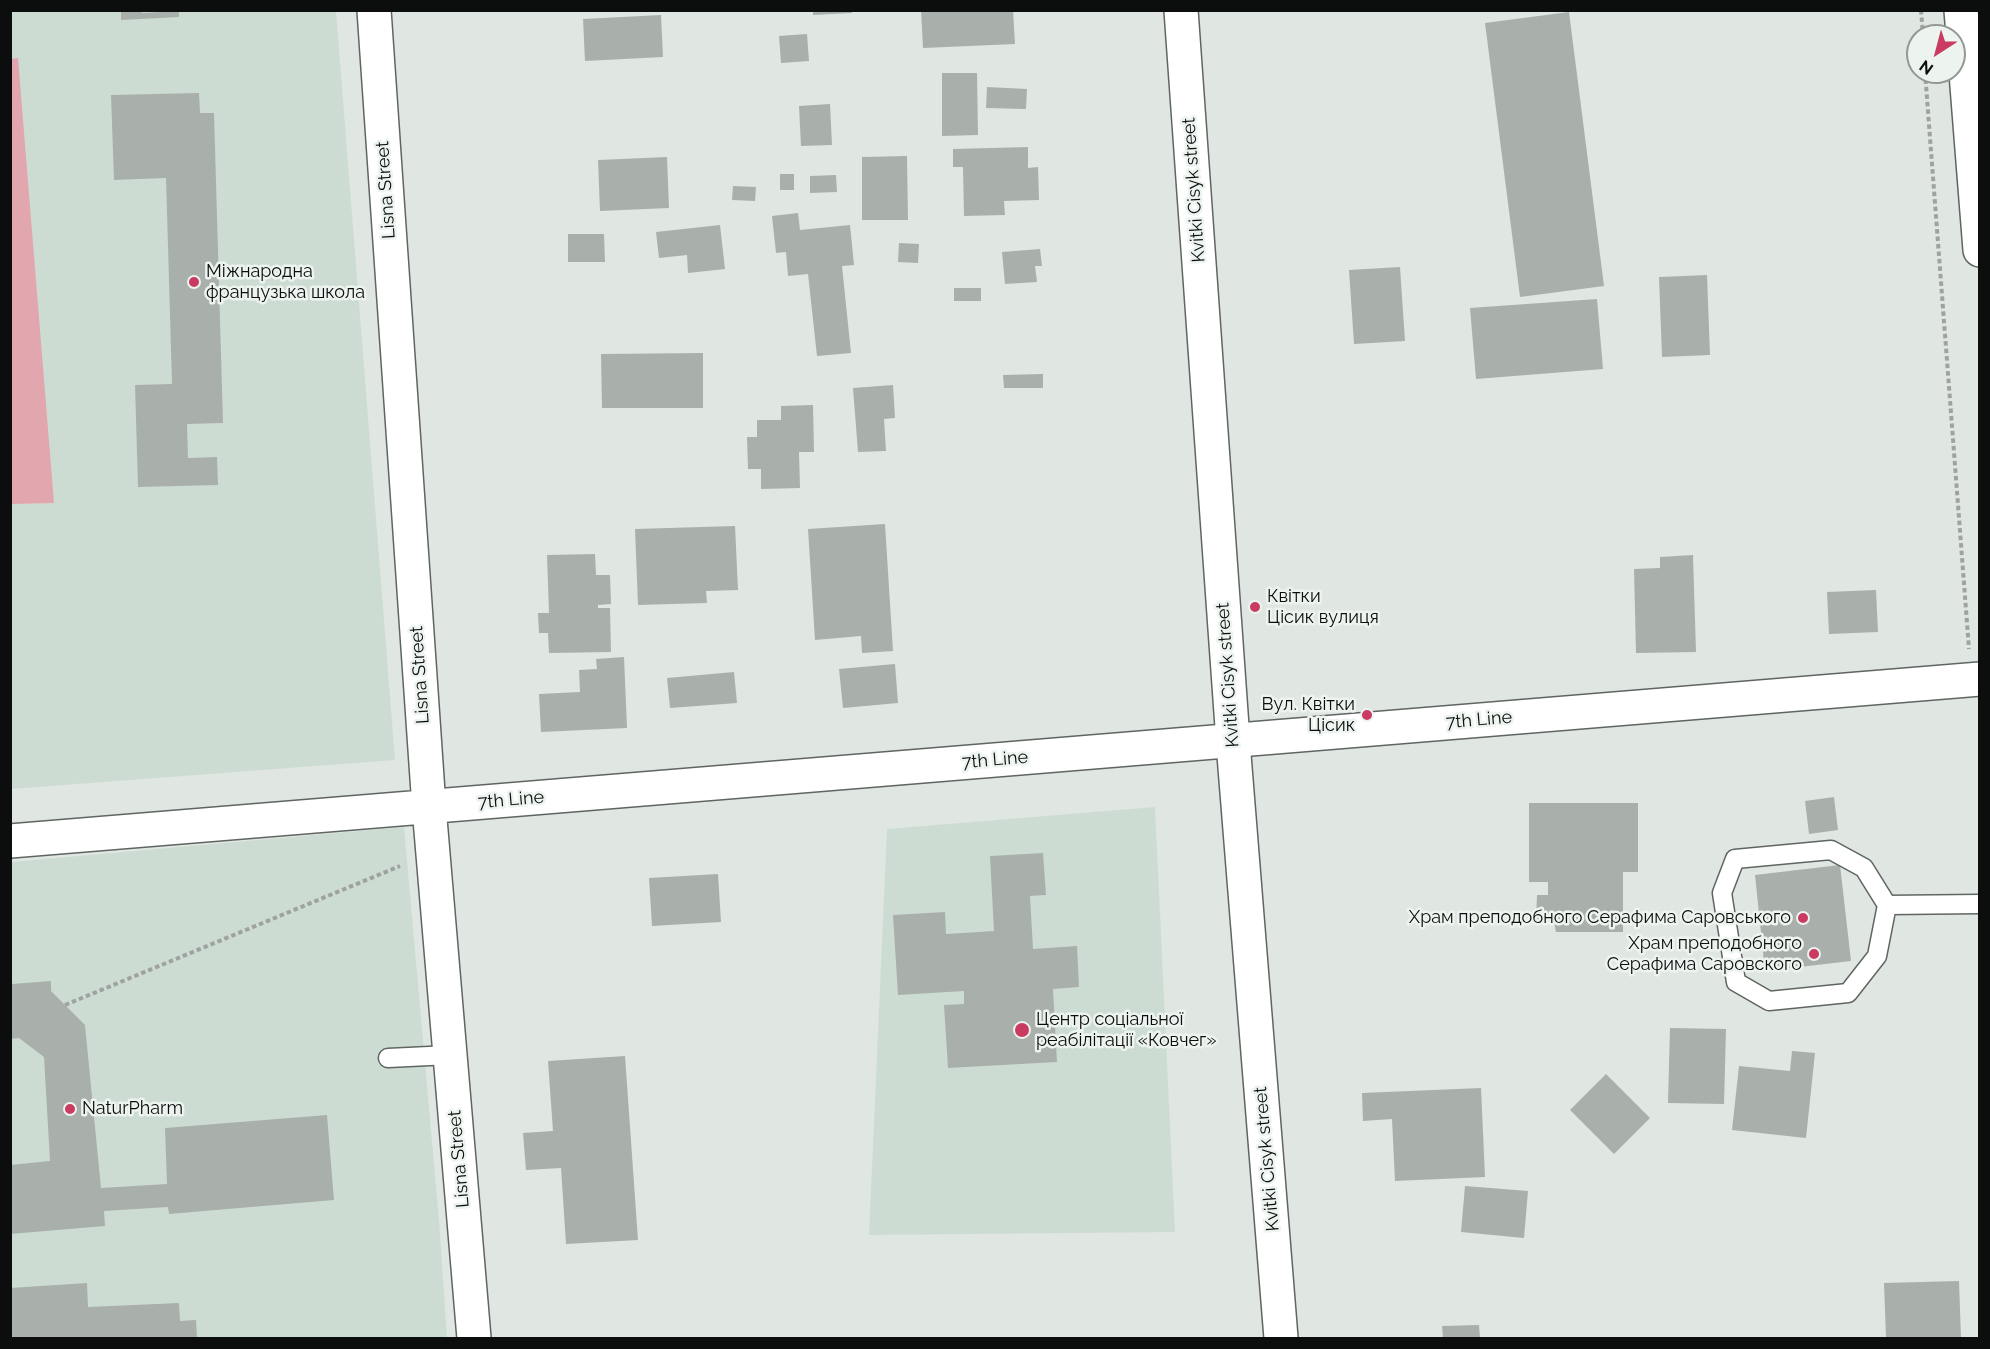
<!DOCTYPE html>
<meta charset="utf-8">
<style>
body{margin:0}
#map{position:relative;width:1990px;height:1349px;overflow:hidden;background:#e0e6e2;font-family:Raleway,sans-serif}
canvas{display:block}
.frame{position:absolute;inset:0;border:12px solid #0c0e0d;pointer-events:none}
.north{position:absolute;left:1906px;top:24px;width:60px;height:60px;box-sizing:border-box;background:#edf4f0;border:2px solid #939895;border-radius:50%;rotate:216deg;font-size:16px;font-weight:700;line-height:24px;text-align:center;color:#0c0e0d}
.north::after{content:'';display:block;margin:auto;width:21px;height:27px;background:#ca3b62;clip-path:polygon(50% 0,100% 100%,50% 72%,0 100%)}
</style>
<div id="map">
<canvas width="1990" height="1349"></canvas>
<div class="frame"></div>
<div class="north">N</div>
</div>
<script>
const context = document.querySelector('canvas').getContext('2d');
context.lineJoin = 'round';
function paint(path, color) { context.fillStyle = color; context.fill(path, 'evenodd'); }
const shape = rows => new Path2D(rows.map(r => 'M' + r).join(''));
function trace(path, color, width, dash) { context.strokeStyle = color; context.lineWidth = width; context.lineCap = dash ? 'butt' : 'round'; context.setLineDash(dash || []); context.stroke(path); }
function label(font, color, halo, rows, align = 'center') {
  context.font = font + ' Raleway,sans-serif'; context.lineWidth = 5; context.setLineDash([]); context.textBaseline = 'middle'; context.strokeStyle = halo; context.fillStyle = color; for (const [text, x, y, turn = 0] of rows) {
    context.save(); context.translate(x, y); context.rotate((+turn || 0) * Math.PI / 180); context.textAlign = isNaN(turn) ? turn : align; if (halo) context.strokeText(text, 0, 0); context.fillText(text, 0, 0); context.restore();
  }
}
paint(shape([
 [11,11,336,11,395,760,11,789],
 [1155,807,1175,1232,869,1235,887,829],
 [404,827,439,1220,447,1338,11,1338,11,862]
]), '#cddcd3');
paint(shape([
 [18,58,54,503,11,504,10,59]
]), '#e2a6af');
paint(shape([
 [121,10,142,10,142,13,179,11,179,17,121,20],
 [813,10,851,10,852,13,813,15],
 [921,10,1013,10,1015,44,923,48],
 [1569,12,1604,286,1520,297,1485,23],
 [661,15,663,57,585,61,583,19],
 [807,34,809,61,781,63,779,36],
 [942,73,977,73,978,135,942,136],
 [987,87,1027,89,1026,109,986,108],
 [199,93,200,113,214,113,223,423,187,424,188,458,217,457,218,485,138,487,135,385,172,384,166,178,114,180,111,95],
 [830,104,832,145,801,146,799,106],
 [1028,147,1028,168,1038,167,1039,200,1004,201,1005,215,964,216,963,167,953,167,953,149],
 [907,156,908,220,862,220,862,157],
 [667,157,669,208,600,211,598,160],
 [780,174,794,174,794,190,780,190],
 [836,175,837,192,810,193,810,176],
 [733,186,756,187,755,201,732,200],
 [798,213,800,230,850,225,854,265,842,266,851,353,817,356,808,274,788,276,786,252,776,253,772,216],
 [720,225,725,269,688,273,687,255,659,258,656,232],
 [568,234,604,234,605,262,568,262],
 [899,243,919,244,918,263,898,262],
 [1040,249,1042,266,1035,266,1037,282,1005,284,1002,252],
 [1400,267,1405,341,1354,344,1349,270],
 [1707,275,1710,355,1662,357,1659,277],
 [954,288,981,288,981,301,954,301],
 [1597,299,1603,369,1476,379,1470,308],
 [703,353,703,408,602,408,601,354],
 [1043,374,1043,388,1004,388,1003,375],
 [893,385,895,418,884,419,886,451,858,452,853,388],
 [813,405,814,452,799,452,800,488,761,489,761,469,748,469,747,437,757,437,757,420,781,420,781,406],
 [885,524,893,651,862,653,861,636,815,640,808,529],
 [735,526,738,590,706,591,707,603,638,605,635,529],
 [595,554,596,575,610,575,611,604,598,605,598,608,610,608,611,652,549,653,548,633,539,633,538,613,549,613,547,555],
 [1693,555,1696,652,1636,653,1634,569,1660,568,1660,557],
 [1876,590,1878,632,1829,634,1827,592],
 [624,657,627,728,541,732,539,694,580,692,579,670,597,669,596,659],
 [895,664,898,703,843,708,839,669],
 [734,672,737,703,670,708,667,678],
 [1834,797,1838,830,1809,834,1805,801],
 [1529,803,1638,803,1638,872,1623,872,1623,932,1556,932,1554,922,1536,922,1537,895,1548,895,1548,882,1529,882],
 [1043,853,1046,895,1030,896,1033,949,1077,946,1079,987,1053,989,1057,1062,948,1068,944,1005,964,1004,964,991,898,995,893,915,945,912,946,934,994,931,990,856],
 [1840,865,1851,961,1765,971,1755,875],
 [718,874,721,922,652,926,649,878],
 [51,981,51,991,85,1025,101,1188,167,1184,165,1128,327,1115,334,1200,169,1214,168,1207,104,1211,105,1226,10,1234,10,1165,50,1161,44,1057,19,1038,10,1039,12,984],
 [1670,1028,1726,1029,1724,1104,1668,1103],
 [1792,1051,1815,1053,1806,1138,1732,1130,1739,1066,1790,1071],
 [625,1056,638,1240,566,1244,561,1168,526,1170,523,1133,553,1131,548,1061],
 [1606,1074,1650,1118,1614,1154,1570,1110],
 [1481,1088,1485,1177,1395,1181,1392,1119,1363,1121,1362,1093],
 [1465,1186,1528,1191,1524,1238,1461,1232],
 [1959,1281,1961,1338,1886,1338,1884,1283],
 [87,1283,88,1307,179,1303,180,1321,196,1320,197,1338,10,1338,10,1288],
 [1479,1325,1480,1338,1443,1338,1442,1326]
]), '#a9b0ac');
const lane = shape([
 [1831,850,1864,868,1887,905,1877,956,1848,993,1769,1001,1736,982,1722,893,1735,859,1831,850],
 [1887,905,1980,904],
 [388,1058,450,1055]
]);
const street = shape([
 [374,10,429,807,474,1338],
 [1961,10,1980,250],
 [10,841,1980,679]
]);
const secondary = shape([
 [1181,10,1234,755,1281,1338]
]);
trace(lane, '#5f6561', 21);
trace(street, '#5f6561', 36);
trace(secondary, '#5f6561', 36);
trace(shape([
 [1921,10,1923,36],
 [1925,72,1969,649],
 [65,1005,400,866]
]), '#9fa3a0', 4, [4.5, 3]);
trace(lane, '#fff', 18);
trace(street, '#fff', 33);
trace(secondary, '#fff', 33);
for (const [x, y, r, color] of [
 [194,282,6,"#ca3b62"],
 [1255,607,6,"#ca3b62"],
 [1367,715,6,"#ca3b62"],
 [1803,918,6,"#ca3b62"],
 [1814,954,6,"#ca3b62"],
 [1022,1030,8,"#ca3b62"],
 [70,1109,6,"#ca3b62"]
]) { const dot = new Path2D(); dot.arc(x, y, r, 0, 2 * Math.PI); context.fillStyle = color; context.fill(dot); trace(dot, '#edf4f0', 2); }
label('18px', '#0c0e0d', '#edf4f0', [
 ["Lisna Street",386,190,-94],
 ["Kvitki Cisyk street",1194,190,-94],
 ["Lisna Street",420,675,-94],
 ["Kvitki Cisyk street",1228,675,-94],
 ["7th Line",1479,720,-5],
 ["7th Line",995,760,-5],
 ["7th Line",511,800,-5],
 ["Lisna Street",459,1159,-95],
 ["Kvitki Cisyk street",1267,1159,-95]
]);
label('18px', '#0c0e0d', '#edf4f0', [
 ["Міжнародна",206,272],
 ["французька школа",206,293],
 ["Квітки",1267,597],
 ["Цісик вулиця",1267,618],
 ["Вул. Квітки",1355,705,"right"],
 ["Цісик",1355,726,"right"],
 ["Храм преподобного Серафима Саровського",1791,918,"right"],
 ["Храм преподобного",1802,944,"right"],
 ["Серафима Саровского",1802,965,"right"],
 ["Центр соціальної",1036,1020],
 ["реабілітації «Ковчег»",1036,1041],
 ["NaturPharm",82,1109]
], 'left');
</script>
